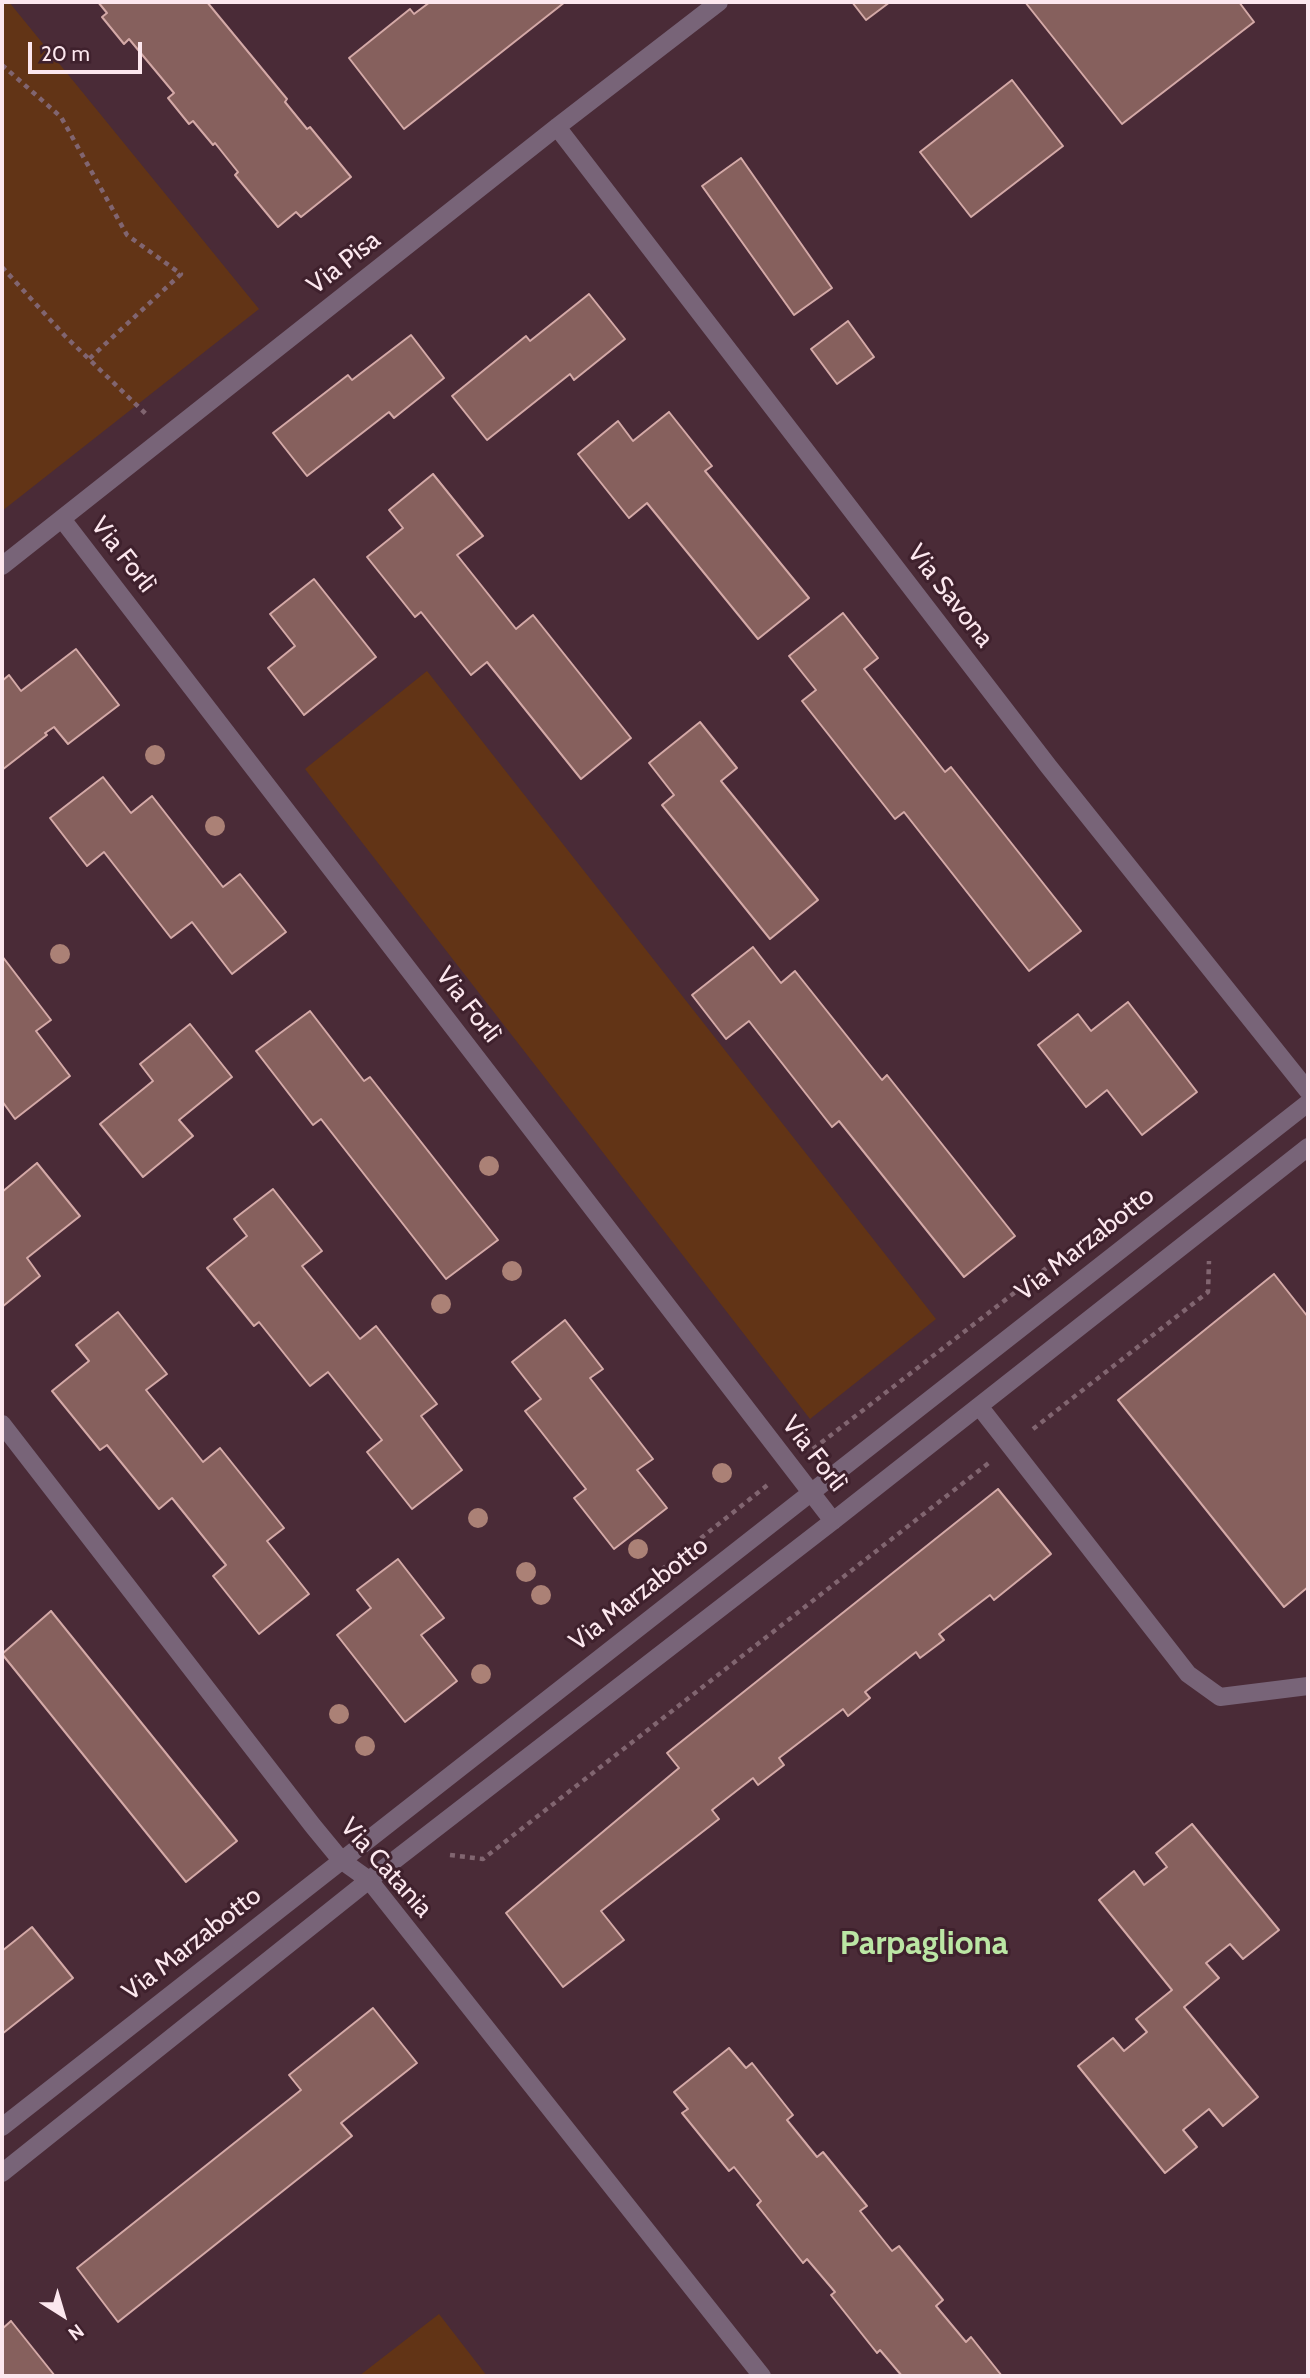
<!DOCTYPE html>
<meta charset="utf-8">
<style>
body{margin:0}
#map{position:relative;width:1310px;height:2378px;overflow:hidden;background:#4a2b37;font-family:Cabin,sans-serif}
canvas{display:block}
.frame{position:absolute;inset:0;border:4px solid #fce7ee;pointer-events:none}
.north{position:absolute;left:28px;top:2280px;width:70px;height:70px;-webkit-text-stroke:5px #3f212d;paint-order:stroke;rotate:143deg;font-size:19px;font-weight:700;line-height:28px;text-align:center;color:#fce7ee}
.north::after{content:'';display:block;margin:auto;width:24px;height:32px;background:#fce7ee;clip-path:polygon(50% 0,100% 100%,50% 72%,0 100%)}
.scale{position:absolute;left:28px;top:42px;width:114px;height:32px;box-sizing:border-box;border:4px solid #fce7ee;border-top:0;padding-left:9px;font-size:21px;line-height:24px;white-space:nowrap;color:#fce7ee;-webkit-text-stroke:5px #3f212d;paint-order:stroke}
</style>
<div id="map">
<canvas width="1310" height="2378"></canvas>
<div class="frame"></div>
<div class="north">N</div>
<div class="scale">20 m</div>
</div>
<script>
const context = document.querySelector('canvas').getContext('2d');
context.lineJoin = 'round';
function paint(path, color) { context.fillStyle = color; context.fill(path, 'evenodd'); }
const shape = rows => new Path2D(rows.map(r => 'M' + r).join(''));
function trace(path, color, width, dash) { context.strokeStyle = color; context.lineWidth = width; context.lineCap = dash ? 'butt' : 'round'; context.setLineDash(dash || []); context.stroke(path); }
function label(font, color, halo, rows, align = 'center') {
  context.font = font + ' Cabin,sans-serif'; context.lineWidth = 6; context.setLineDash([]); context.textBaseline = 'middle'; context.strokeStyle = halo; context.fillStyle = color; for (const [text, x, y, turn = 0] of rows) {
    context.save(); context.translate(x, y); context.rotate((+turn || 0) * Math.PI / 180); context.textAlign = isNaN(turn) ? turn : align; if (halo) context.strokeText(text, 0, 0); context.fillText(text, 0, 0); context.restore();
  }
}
paint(shape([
 [2,2,9,2,259,309,2,511],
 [427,671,936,1319,810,1419,305,769],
 [439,2314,487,2376,359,2376]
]), '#623416');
const building = shape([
 [98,2,207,2,287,99,285,102,307,129,310,127,351,177,301,217,296,212,278,227,235,175,238,172,215,143,213,145,193,121,189,124,168,98,174,93,129,39,124,44,102,17,107,13,98,2],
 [430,2,565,2,404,129,349,58,410,9,414,14,430,2],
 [852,2,890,2,866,20,852,2],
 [1025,2,1239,2,1254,22,1122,124,1025,2],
 [1012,80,1063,146,971,217,920,152,1012,80],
 [741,158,832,288,794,315,702,186,741,158],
 [589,294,625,339,574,380,570,374,487,440,452,396,526,336,530,341,589,294],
 [848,321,874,357,837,384,811,349,848,321],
 [411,335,444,378,394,418,389,412,307,476,273,433,348,375,352,380,411,335],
 [669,412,712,466,705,471,809,598,758,639,647,503,629,518,578,454,618,421,633,441,669,412],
 [433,474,483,536,457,555,516,629,533,615,631,738,581,779,487,662,471,675,421,612,415,617,367,557,403,528,389,510,433,474],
 [314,579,376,657,304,715,268,668,295,646,270,614,314,579],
 [843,613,878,658,864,669,945,772,951,767,1081,931,1029,971,904,812,895,819,802,701,816,690,789,656,843,613],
 [76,649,119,705,68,744,54,727,45,733,47,735,2,770,2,681,9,675,21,691,76,649],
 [700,722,737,768,721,781,818,900,770,939,662,805,674,795,649,763,700,722],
 [103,777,131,813,152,796,223,887,240,874,286,932,232,974,192,922,171,938,104,852,87,866,50,818,103,777],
 [753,947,781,983,795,971,882,1080,887,1075,1015,1236,964,1277,839,1121,832,1127,749,1021,726,1039,692,995,753,947],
 [2,956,51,1020,36,1031,70,1076,15,1119,2,1101,2,956],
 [1128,1002,1197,1092,1142,1135,1107,1090,1086,1107,1038,1045,1078,1014,1091,1031,1128,1002],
 [310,1011,364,1081,370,1077,498,1240,446,1279,321,1119,313,1125,256,1051,310,1011],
 [190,1024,232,1077,179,1120,193,1136,143,1177,100,1124,153,1081,140,1064,190,1024],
 [37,1163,80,1216,27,1258,40,1276,2,1307,2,1192,37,1163],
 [273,1189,322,1251,302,1266,360,1339,376,1326,437,1404,421,1416,462,1470,412,1509,367,1452,382,1440,328,1372,310,1386,259,1322,254,1326,207,1268,247,1236,234,1219,273,1189],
 [1274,1274,1308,1317,1308,1587,1284,1607,1118,1400,1274,1274],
 [118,1312,167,1374,146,1390,203,1462,220,1448,284,1528,267,1541,309,1594,259,1634,213,1576,226,1565,172,1498,159,1509,107,1445,100,1450,52,1391,89,1361,76,1345,118,1312],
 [565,1320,603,1369,590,1378,653,1459,637,1470,667,1508,614,1549,574,1498,586,1489,525,1411,541,1399,512,1362,565,1320],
 [998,1489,1051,1554,994,1600,990,1595,939,1634,944,1640,920,1658,916,1652,865,1692,870,1698,848,1716,843,1709,779,1758,784,1765,758,1785,753,1778,712,1810,719,1819,601,1911,624,1940,563,1987,506,1913,679,1768,667,1753,998,1489],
 [398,1559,444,1618,421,1635,457,1681,405,1722,337,1635,371,1608,357,1590,398,1559],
 [51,1611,237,1841,186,1882,2,1654,51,1611],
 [1192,1824,1279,1930,1243,1959,1230,1944,1206,1963,1219,1978,1184,2007,1258,2097,1223,2126,1209,2109,1183,2130,1197,2147,1165,2173,1078,2066,1113,2038,1124,2051,1147,2032,1136,2019,1172,1990,1099,1900,1134,1871,1144,1885,1167,1867,1156,1853,1192,1824],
 [32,1927,73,1978,2,2034,2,1951,32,1927],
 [373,2008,417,2063,341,2123,352,2136,118,2322,77,2268,301,2090,289,2075,373,2008],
 [729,2048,746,2068,752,2063,793,2115,787,2120,817,2157,823,2152,867,2206,860,2211,892,2251,899,2246,943,2300,936,2306,966,2342,971,2337,1002,2376,902,2376,880,2350,877,2353,831,2295,835,2292,807,2259,803,2263,757,2205,761,2201,734,2167,729,2171,682,2113,688,2109,674,2092,729,2048],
 [11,2321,55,2376,2,2376,2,2329,11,2321]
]);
paint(building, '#86605d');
trace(building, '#d4a9a7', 2);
trace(shape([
 [2,65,61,117,127,235,181,274,89,359],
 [2,267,65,336,148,416],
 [1033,1429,1208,1292,1209,1261],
 [813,1449,1058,1259],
 [646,1582,770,1483],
 [450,1855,483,1859,990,1462]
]), '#816570', 4.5, [5, 5]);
trace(shape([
 [557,127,1049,767,1308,1091],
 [62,519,833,1521],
 [2,566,557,127,719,2],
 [979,1406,1188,1674,1220,1697,1308,1686],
 [2,1424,313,1826,341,1860,369,1880,762,2376],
 [2,2127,1308,1103],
 [2,2173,369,1880,833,1521,1308,1147]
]), '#786478', 18);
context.fillStyle = '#ab8176';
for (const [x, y] of [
 [155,755],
 [215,826],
 [60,954],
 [489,1166],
 [512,1271],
 [441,1304],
 [722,1473],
 [478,1518],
 [638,1549],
 [526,1572],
 [541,1595],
 [481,1674],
 [339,1714],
 [365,1746]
]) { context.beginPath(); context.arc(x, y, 10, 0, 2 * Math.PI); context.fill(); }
label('26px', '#fce7ee', '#3f212d', [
 ["Via Pisa",344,263,-38],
 ["Via Forlì",123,555,52],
 ["Via Savona",950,596,52],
 ["Via Forlì",468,1005,52],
 ["Via Marzabotto",1085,1244,-38],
 ["Via Forlì",814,1454,52],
 ["Via Marzabotto",639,1594,-38],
 ["Via Catania",386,1868,48],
 ["Via Marzabotto",192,1944,-38]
]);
label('bold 33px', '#bbe6a4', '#3f212d', [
 ["Parpagliona",924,1944]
]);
</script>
